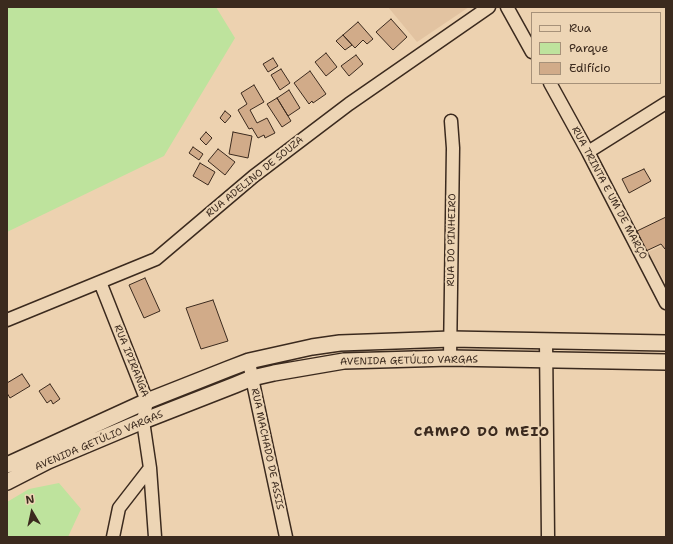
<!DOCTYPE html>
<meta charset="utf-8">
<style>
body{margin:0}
#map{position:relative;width:673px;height:544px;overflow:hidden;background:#edd2b0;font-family:"Shantell Sans",sans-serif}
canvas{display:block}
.frame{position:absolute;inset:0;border:8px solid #3b2a1e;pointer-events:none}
.legend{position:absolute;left:531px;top:12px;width:130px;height:72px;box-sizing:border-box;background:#edd5b5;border:1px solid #a69179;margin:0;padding:5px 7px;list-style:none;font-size:12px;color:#3b2a1e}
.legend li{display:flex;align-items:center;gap:8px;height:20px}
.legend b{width:20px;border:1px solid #a69179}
.north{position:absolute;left:12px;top:492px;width:40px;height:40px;-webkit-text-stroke:3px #edd5b5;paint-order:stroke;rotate:351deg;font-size:11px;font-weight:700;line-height:16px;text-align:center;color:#3b2a1e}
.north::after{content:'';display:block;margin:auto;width:14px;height:18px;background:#3b2a1e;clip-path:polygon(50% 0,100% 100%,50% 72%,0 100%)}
</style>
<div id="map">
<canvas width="673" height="544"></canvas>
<div class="frame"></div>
<ul class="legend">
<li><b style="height:5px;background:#edd5b5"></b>Rua</li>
<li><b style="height:11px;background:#bee39d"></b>Parque</li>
<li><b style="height:11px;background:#d1ab89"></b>Edifício</li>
</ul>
<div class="north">N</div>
</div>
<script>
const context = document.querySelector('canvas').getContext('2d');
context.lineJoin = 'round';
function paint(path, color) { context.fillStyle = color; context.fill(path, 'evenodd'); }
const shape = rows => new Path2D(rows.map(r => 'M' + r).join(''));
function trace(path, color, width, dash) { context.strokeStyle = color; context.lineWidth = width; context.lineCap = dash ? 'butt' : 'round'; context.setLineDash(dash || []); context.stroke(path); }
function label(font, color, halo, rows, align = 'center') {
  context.font = font + ' "Shantell Sans",sans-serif'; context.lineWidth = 4; context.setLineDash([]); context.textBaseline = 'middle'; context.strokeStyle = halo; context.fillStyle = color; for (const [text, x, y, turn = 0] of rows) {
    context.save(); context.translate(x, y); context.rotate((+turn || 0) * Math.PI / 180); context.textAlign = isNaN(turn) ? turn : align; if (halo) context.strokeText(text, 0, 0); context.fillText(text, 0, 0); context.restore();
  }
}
paint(shape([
 [388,7,469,7,417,42],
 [666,244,666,284,648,252]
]), '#e2c3a1');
paint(shape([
 [7,7,216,7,235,38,164,156,7,232],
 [59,483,81,509,68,537,7,537,7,502,29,489]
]), '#bee39d');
const building = shape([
 [391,19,407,37,393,50,376,32,391,19],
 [358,22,373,39,367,44,363,40,355,48,343,35,358,22],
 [343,35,352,45,345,50,336,41,343,35],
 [326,53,337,67,326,76,315,62,326,53],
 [356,55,363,64,349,76,341,66,356,55],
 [273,58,278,66,268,72,263,64,273,58],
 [281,69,290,83,280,90,271,75,281,69],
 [310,71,326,94,313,103,312,101,309,104,294,83,310,71],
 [254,85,264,102,250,110,257,123,267,118,275,133,265,138,264,135,258,138,252,128,249,129,238,110,247,104,241,93,254,85],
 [289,90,300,108,288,116,277,98,289,90],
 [277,98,291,121,282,127,267,104,277,98],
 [225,111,231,116,225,123,220,118,225,111],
 [206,132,212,138,206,145,200,139,206,132],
 [233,132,252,136,248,158,229,154,233,132],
 [193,147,203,154,199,160,189,153,193,147],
 [218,149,235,162,225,175,208,161,218,149],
 [200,163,215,172,208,185,193,176,200,163],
 [644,169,651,181,629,193,622,179,644,169],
 [666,217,666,248,665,249,661,244,646,251,637,231,666,217],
 [145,278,160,311,144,318,129,285,145,278],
 [213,300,228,341,201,349,186,308,213,300],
 [22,374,30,386,10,398,7,393,7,383,22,374],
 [50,384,60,399,53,404,51,400,47,403,39,391,50,384]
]);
paint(building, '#d1ab89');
trace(building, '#3b2a1e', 1);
const minor = shape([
 [507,7,532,52],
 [550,83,588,152,666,303],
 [588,152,666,103],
 [100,282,147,401,143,421,150,468,155,537],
 [7,320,156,259,254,176,349,104,489,7],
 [546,341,548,537],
 [450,358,453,148,451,121],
 [249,361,252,378,286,537],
 [113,537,119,508,150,468]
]);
const major = shape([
 [7,465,147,401,228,369,249,361,312,347,340,343,451,339,666,343],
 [7,482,48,461,143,421,235,385,252,378,274,373,344,361,450,358,666,362]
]);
trace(minor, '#3b2a1e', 15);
trace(major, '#3b2a1e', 18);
trace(minor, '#edd5b5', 12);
trace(major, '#edd5b5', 15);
label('10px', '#3b2a1e', '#edd5b5', [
 ["RUA ADELINO DE SOUZA",255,177,-39],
 ["RUA TRINTA E UM DE MARÇO",609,193,62],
 ["RUA DO PINHEIRO",452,240,-89],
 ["RUA IPIRANGA",131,361,68],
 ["AVENIDA GETÚLIO VARGAS",409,361,-1],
 ["AVENIDA GETÚLIO VARGAS",99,441,-23],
 ["RUA MACHADO DE ASSIS",267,449,78]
]);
context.letterSpacing = '1px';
label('bold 14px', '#3b2a1e', '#edd5b5', [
 ["CAMPO DO MEIO",482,432]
]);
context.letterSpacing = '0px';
</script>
